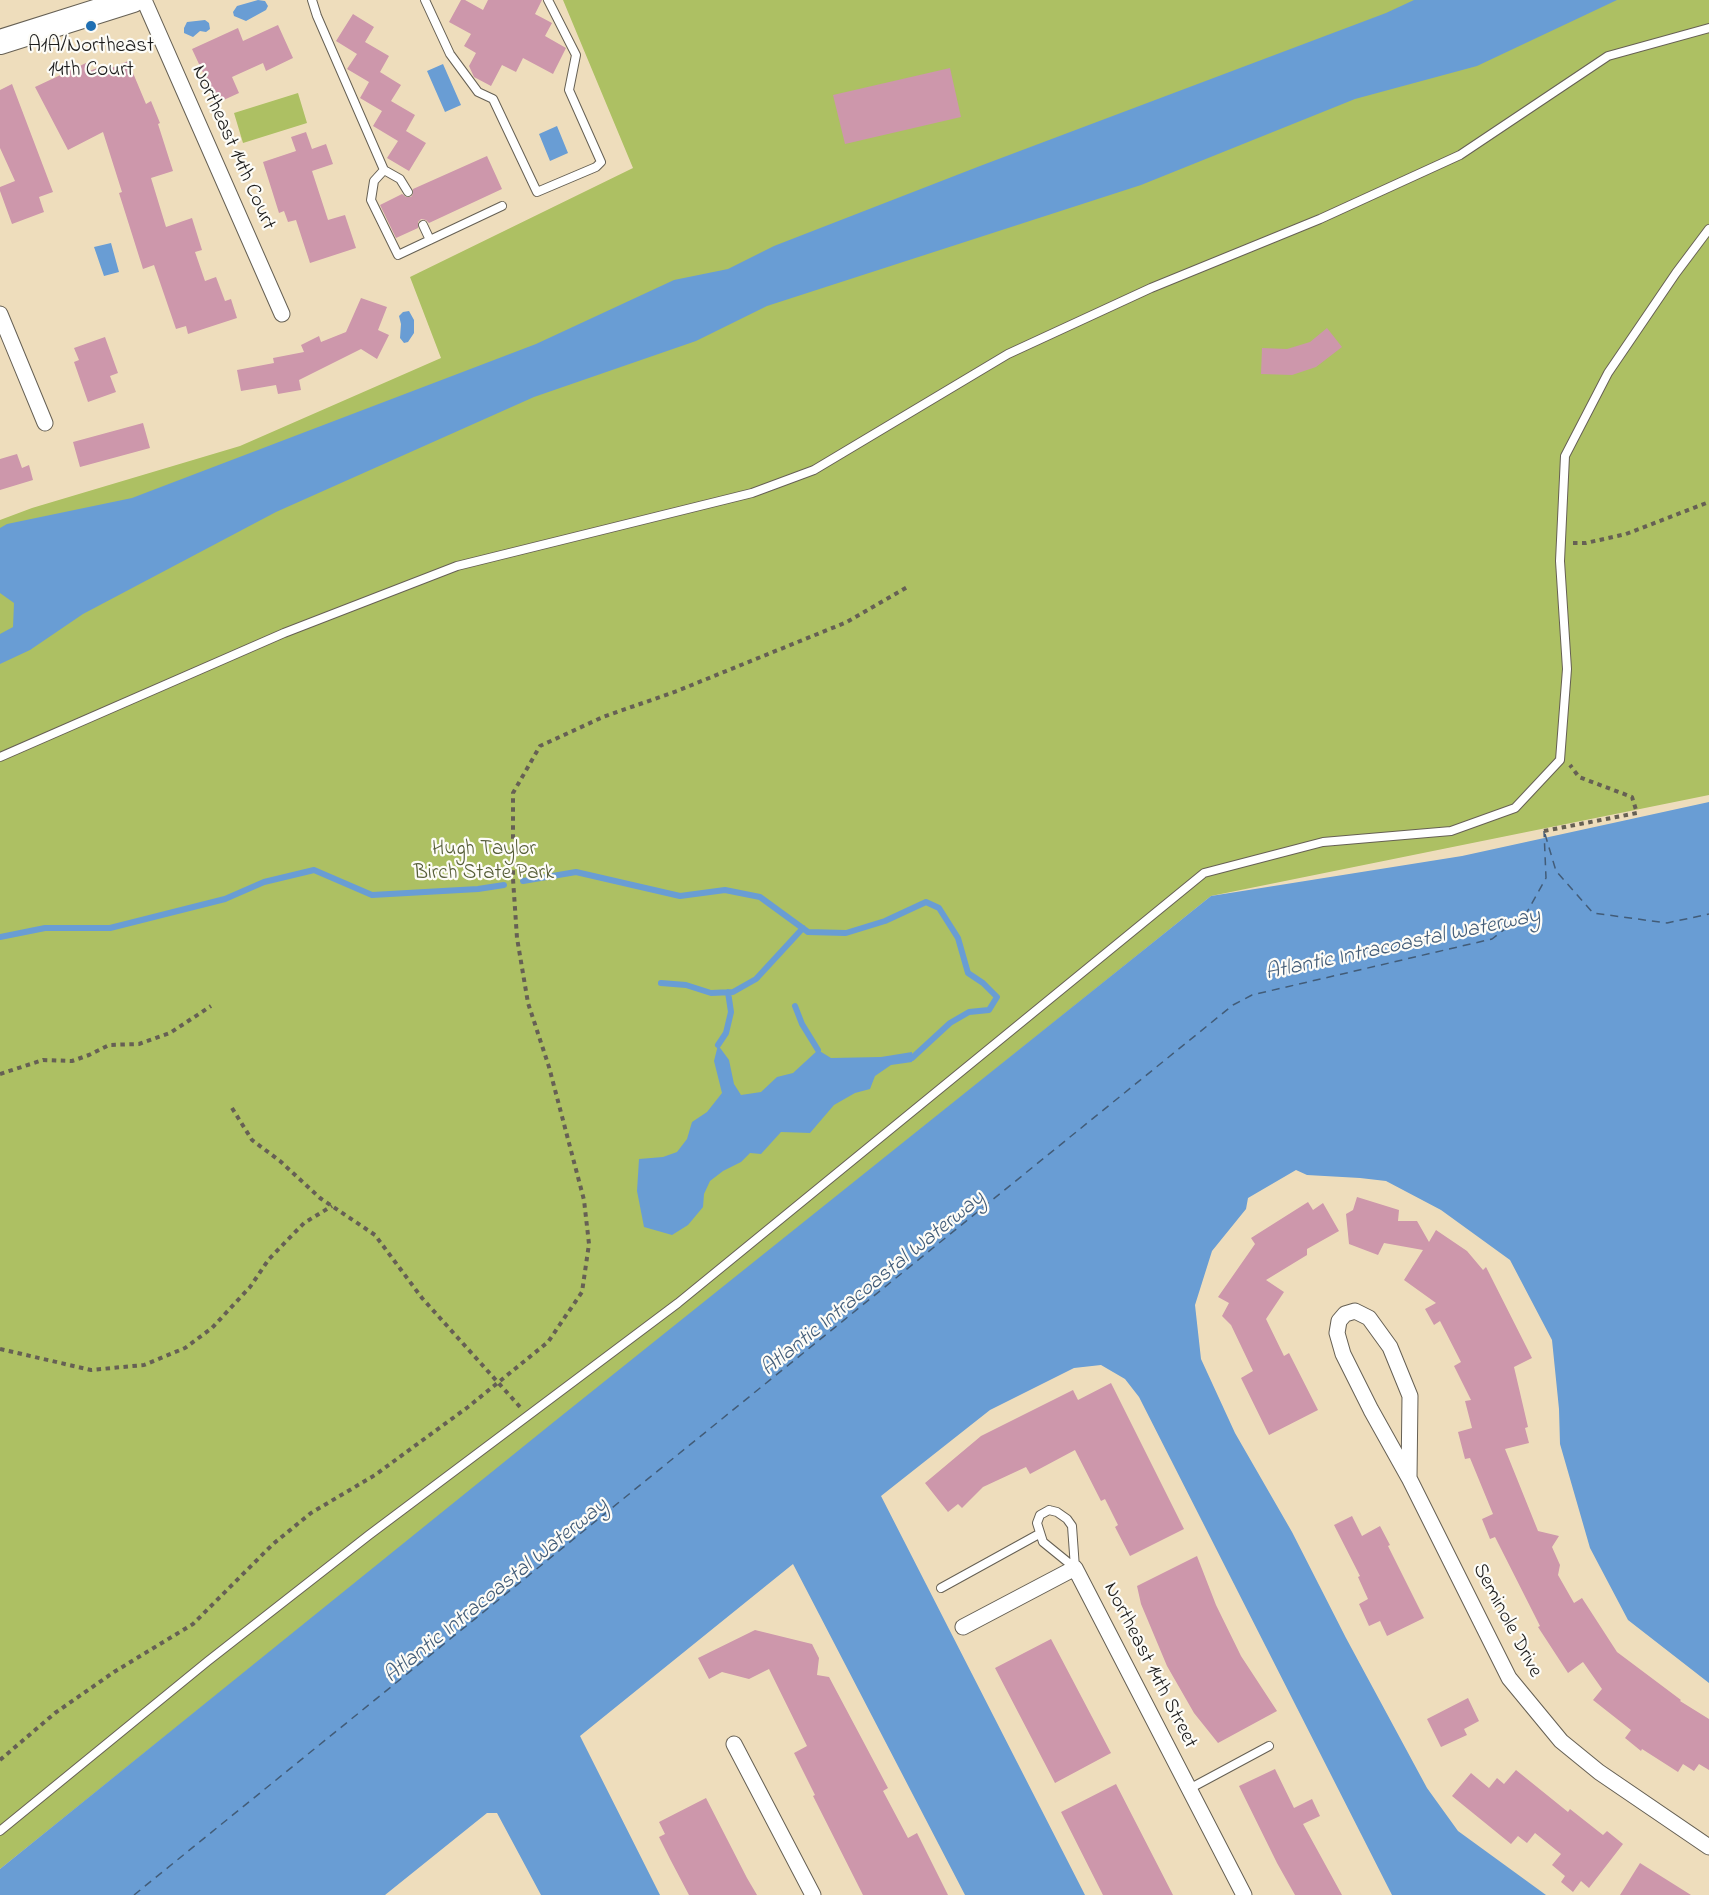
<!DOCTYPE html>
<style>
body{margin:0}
canvas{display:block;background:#eeddbc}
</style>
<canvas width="1709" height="1895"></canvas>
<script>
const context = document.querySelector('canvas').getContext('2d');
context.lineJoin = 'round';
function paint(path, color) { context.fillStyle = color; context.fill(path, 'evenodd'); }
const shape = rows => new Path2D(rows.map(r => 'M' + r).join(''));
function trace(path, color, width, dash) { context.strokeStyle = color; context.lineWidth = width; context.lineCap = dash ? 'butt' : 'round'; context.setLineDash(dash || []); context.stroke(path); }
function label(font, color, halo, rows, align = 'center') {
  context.font = font + ' "Indie Flower",sans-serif'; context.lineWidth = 4.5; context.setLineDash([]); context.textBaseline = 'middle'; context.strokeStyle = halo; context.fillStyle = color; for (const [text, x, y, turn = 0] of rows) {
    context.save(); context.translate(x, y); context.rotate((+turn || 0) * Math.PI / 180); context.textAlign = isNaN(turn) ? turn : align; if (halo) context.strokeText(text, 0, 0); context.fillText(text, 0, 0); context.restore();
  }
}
paint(shape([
 [563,0,1709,0,1709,795,1211,896,0,1869,0,520,32,508,240,446,441,358,410,277,633,168],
 [298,93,307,123,243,143,234,113]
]), '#adc063');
paint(shape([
 [258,0,265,1,268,6,266,10,246,21,234,16,233,12,237,6],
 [1414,0,1617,0,1477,66,1355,99,1141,185,767,306,696,341,534,397,276,512,83,614,30,650,0,664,0,634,13,627,14,603,0,593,0,528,7,524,132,498,536,344,674,280,728,269,774,246,980,166,1386,13],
 [205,20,209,23,210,29,206,32,200,31,193,37,184,33,184,28,187,22],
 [443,64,461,105,445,112,427,71],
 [557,126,568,153,550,161,539,134],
 [111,243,119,272,104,276,94,247],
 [409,311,414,320,414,333,408,342,404,343,400,338,401,324,399,316,403,312],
 [1709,802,1709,1683,1628,1620,1590,1548,1560,1444,1559,1409,1552,1340,1510,1260,1441,1210,1386,1181,1360,1178,1307,1175,1296,1170,1248,1198,1246,1209,1212,1251,1195,1305,1201,1359,1235,1433,1292,1532,1346,1638,1427,1788,1458,1831,1546,1895,1392,1895,1139,1397,1125,1379,1101,1365,1074,1368,990,1410,881,1496,1085,1895,965,1895,793,1564,580,1736,660,1895,541,1895,497,1813,487,1813,385,1895,0,1895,0,1869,550,1425,1211,896,1462,856],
 [718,1045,729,1060,734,1084,741,1095,761,1092,777,1077,793,1073,818,1050,831,1058,881,1057,912,1052,912,1062,891,1065,875,1076,870,1089,855,1093,834,1105,810,1133,781,1132,761,1154,750,1153,741,1162,723,1171,710,1181,704,1194,703,1207,688,1225,672,1235,644,1227,637,1191,639,1159,663,1157,677,1152,687,1139,692,1122,707,1112,722,1093,714,1061]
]), '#699dd4');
trace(shape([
 [523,881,576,872,680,896,725,890,760,897,808,932,846,933,885,921,926,902,939,908,958,938,968,973,983,983,997,997,989,1010,969,1012,950,1023,912,1058],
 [0,937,45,928,110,928,225,899,264,882,314,870,372,895,478,889,504,885],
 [661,983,686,985,711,993,733,992,756,979,803,928],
 [795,1006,802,1024,818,1050],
 [718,1045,726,1033,731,1012,728,992]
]), '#699dd4', 6);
trace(shape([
 [1545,834,1556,871,1593,913,1667,923,1709,914],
 [134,1895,1233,1005,1252,995,1492,939,1527,912,1546,878,1544,831]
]), '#425c78', 1.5, [8, 6]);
paint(shape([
 [461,0,465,0,483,10,488,0,542,0,535,14,552,23,545,36,566,48,553,74,523,58,516,72,502,65,491,86,474,77,469,66,476,53,464,46,471,34,449,22],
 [353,14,374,27,365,42,389,56,380,72,401,85,391,101,415,115,406,131,426,143,409,171,387,158,398,141,373,126,382,111,360,98,369,82,347,69,357,54,336,41],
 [278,25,293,58,266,71,263,63,232,77,239,93,217,103,192,49,238,28,243,41],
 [128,61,146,104,151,101,160,123,158,124,173,171,151,178,166,227,192,218,202,250,195,252,205,281,216,277,225,301,231,299,237,318,188,334,186,326,176,329,154,265,143,269,119,193,122,192,103,132,68,150,35,87,86,63,89,71,100,67,102,72],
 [950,68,961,117,845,144,833,95],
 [12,84,53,192,39,197,44,212,12,224,0,191,0,187,15,181,0,148,0,90],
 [306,132,312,149,326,144,333,164,312,171,328,220,345,215,356,248,310,263,296,220,288,222,284,211,279,213,263,162,296,151,291,137],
 [487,156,502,189,429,223,426,220,421,219,418,222,418,228,396,238,380,205,402,194,406,197,411,197,413,194,413,189],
 [361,298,387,307,378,330,389,335,377,359,361,349,299,380,301,390,278,394,276,385,241,391,237,370,274,363,273,358,304,352,301,345,319,336,321,342,346,332],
 [1327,328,1342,347,1316,367,1292,375,1261,374,1262,348,1287,349,1310,342],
 [105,337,118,373,110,376,116,392,88,402,74,362,79,360,74,348],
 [143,423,150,448,80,467,73,442],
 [17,454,22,468,29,465,33,480,0,490,0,459],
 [1357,1197,1399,1210,1398,1221,1417,1221,1429,1242,1436,1230,1467,1251,1483,1270,1486,1267,1532,1358,1514,1367,1528,1427,1525,1428,1529,1443,1505,1449,1538,1531,1559,1536,1552,1547,1560,1565,1558,1575,1574,1603,1582,1598,1617,1652,1681,1700,1680,1701,1709,1719,1709,1770,1699,1764,1694,1771,1683,1764,1678,1772,1642,1749,1641,1751,1625,1738,1631,1730,1593,1700,1602,1689,1583,1662,1568,1673,1538,1627,1540,1626,1495,1537,1490,1539,1482,1519,1493,1514,1470,1458,1465,1459,1458,1432,1472,1428,1465,1401,1471,1400,1454,1366,1461,1362,1440,1321,1434,1325,1425,1309,1436,1303,1404,1280,1423,1250,1384,1243,1378,1255,1349,1244,1346,1214,1353,1210],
 [1308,1202,1313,1210,1323,1203,1339,1231,1307,1249,1307,1255,1266,1280,1284,1292,1266,1319,1284,1356,1289,1353,1318,1410,1269,1435,1241,1378,1253,1371,1231,1325,1222,1316,1229,1303,1218,1297,1255,1244,1251,1238],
 [1111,1383,1184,1529,1130,1556,1115,1527,1118,1525,1105,1499,1101,1501,1075,1450,1030,1474,1026,1467,983,1487,962,1508,958,1504,948,1512,925,1483,981,1436,1073,1390,1078,1400],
 [1352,1516,1362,1536,1380,1526,1390,1545,1388,1546,1424,1618,1387,1636,1380,1621,1369,1626,1359,1604,1368,1599,1358,1577,1360,1576,1334,1525],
 [1197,1556,1216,1605,1241,1656,1277,1711,1218,1743,1194,1713,1167,1666,1141,1604,1137,1586],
 [755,1630,812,1644,819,1658,817,1675,829,1677,888,1788,883,1791,908,1838,917,1833,948,1895,863,1895,813,1796,815,1795,794,1753,807,1746,769,1669,749,1679,722,1672,709,1679,698,1658],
 [1051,1639,1111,1753,1055,1783,995,1668],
 [1468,1698,1479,1721,1464,1729,1467,1735,1441,1747,1427,1719],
 [1275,1769,1294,1808,1312,1799,1320,1816,1303,1824,1342,1895,1295,1895,1277,1863,1239,1786],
 [1516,1770,1568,1812,1570,1809,1603,1835,1607,1831,1623,1844,1589,1888,1581,1881,1573,1892,1561,1882,1565,1876,1552,1865,1561,1854,1535,1833,1527,1843,1518,1836,1511,1844,1452,1796,1471,1773,1489,1788,1497,1778,1504,1784],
 [1116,1784,1173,1895,1103,1895,1061,1812],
 [706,1798,747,1878,757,1895,689,1895,670,1859,659,1837,665,1834,659,1822],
 [1640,1863,1691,1895,1620,1895]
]), '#cd97ab');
const lane = shape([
 [312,0,317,16,384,170,400,179,408,192],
 [425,0,450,54,478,92,493,99,537,192,596,167,601,162,569,90,576,55,548,0],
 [384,170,374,181,371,200,398,255,502,206],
 [423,225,430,240],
 [0,757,284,633,457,566,752,493,814,470,1008,354,1151,288,1320,219,1460,155,1608,56,1709,28],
 [1049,1510,1057,1512,1067,1519,1072,1526,1075,1568,1043,1542,1037,1523,1040,1515,1049,1510],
 [941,1588,1039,1534],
 [1189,1789,1269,1746],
 [0,1831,208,1661,369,1535,678,1303,1204,873,1323,842,1451,831,1515,808,1560,760,1567,669,1560,561,1565,456,1608,373,1676,273,1709,229]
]);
const street = shape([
 [144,0,282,314],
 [0,314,45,423],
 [1409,1478,1410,1396,1390,1347,1369,1318,1355,1311,1345,1314,1339,1321,1337,1333,1343,1354,1371,1410,1409,1478,1509,1678,1561,1741,1599,1772,1709,1847],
 [963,1627,1075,1568,1244,1895],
 [734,1744,813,1895]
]);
const primary = shape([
 [0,42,133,0]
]);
trace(lane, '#666054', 10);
trace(street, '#666054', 17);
trace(primary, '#666054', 26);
trace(shape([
 [1573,543,1586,543,1626,534,1709,502],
 [1544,831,1637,813,1632,797,1579,777,1570,765],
 [0,1074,43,1060,72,1061,89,1055,109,1045,139,1044,170,1033,211,1006],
 [232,1108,252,1140,280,1161,320,1198,375,1235,422,1298,521,1408],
 [0,1349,91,1370,144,1365,185,1348,212,1328,250,1287,269,1259,304,1223,332,1206],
 [0,1760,55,1713,114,1672,193,1624,273,1544,311,1513,375,1475,468,1407,548,1342,582,1292,589,1244,584,1200,549,1067,528,1003,517,938,513,879,513,793,540,746,603,717,677,691,847,622,909,586]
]), '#666054', 4, [4.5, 4.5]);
trace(lane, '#fff', 8);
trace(street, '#fff', 15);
trace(primary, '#fff', 24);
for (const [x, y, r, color] of [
 [91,26,6,"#1f6fb2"]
]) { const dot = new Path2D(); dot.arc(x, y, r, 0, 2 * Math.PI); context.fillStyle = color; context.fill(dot); trace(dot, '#fdfcf7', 2); }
label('21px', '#1c1c1c', '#fdfcf7', [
 ["A1A/Northeast",91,48],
 ["14th Court",91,72]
]);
label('21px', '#1c1c1c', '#fdfcf7', [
 ["Northeast 14th Court",232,148,66],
 ["Seminole Drive",1506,1621,62],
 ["Northeast 14th Street",1149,1666,63]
]);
label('21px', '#565e38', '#fdfcf7', [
 ["Hugh Taylor",484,851],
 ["Birch State Park",484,875]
]);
label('italic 22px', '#425c78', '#fdfcf7', [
 ["Atlantic Intracoastal Waterway",1403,946,-12],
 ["Atlantic Intracoastal Waterway",874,1285,-39],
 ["Atlantic Intracoastal Waterway",497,1592,-39]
]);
</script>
